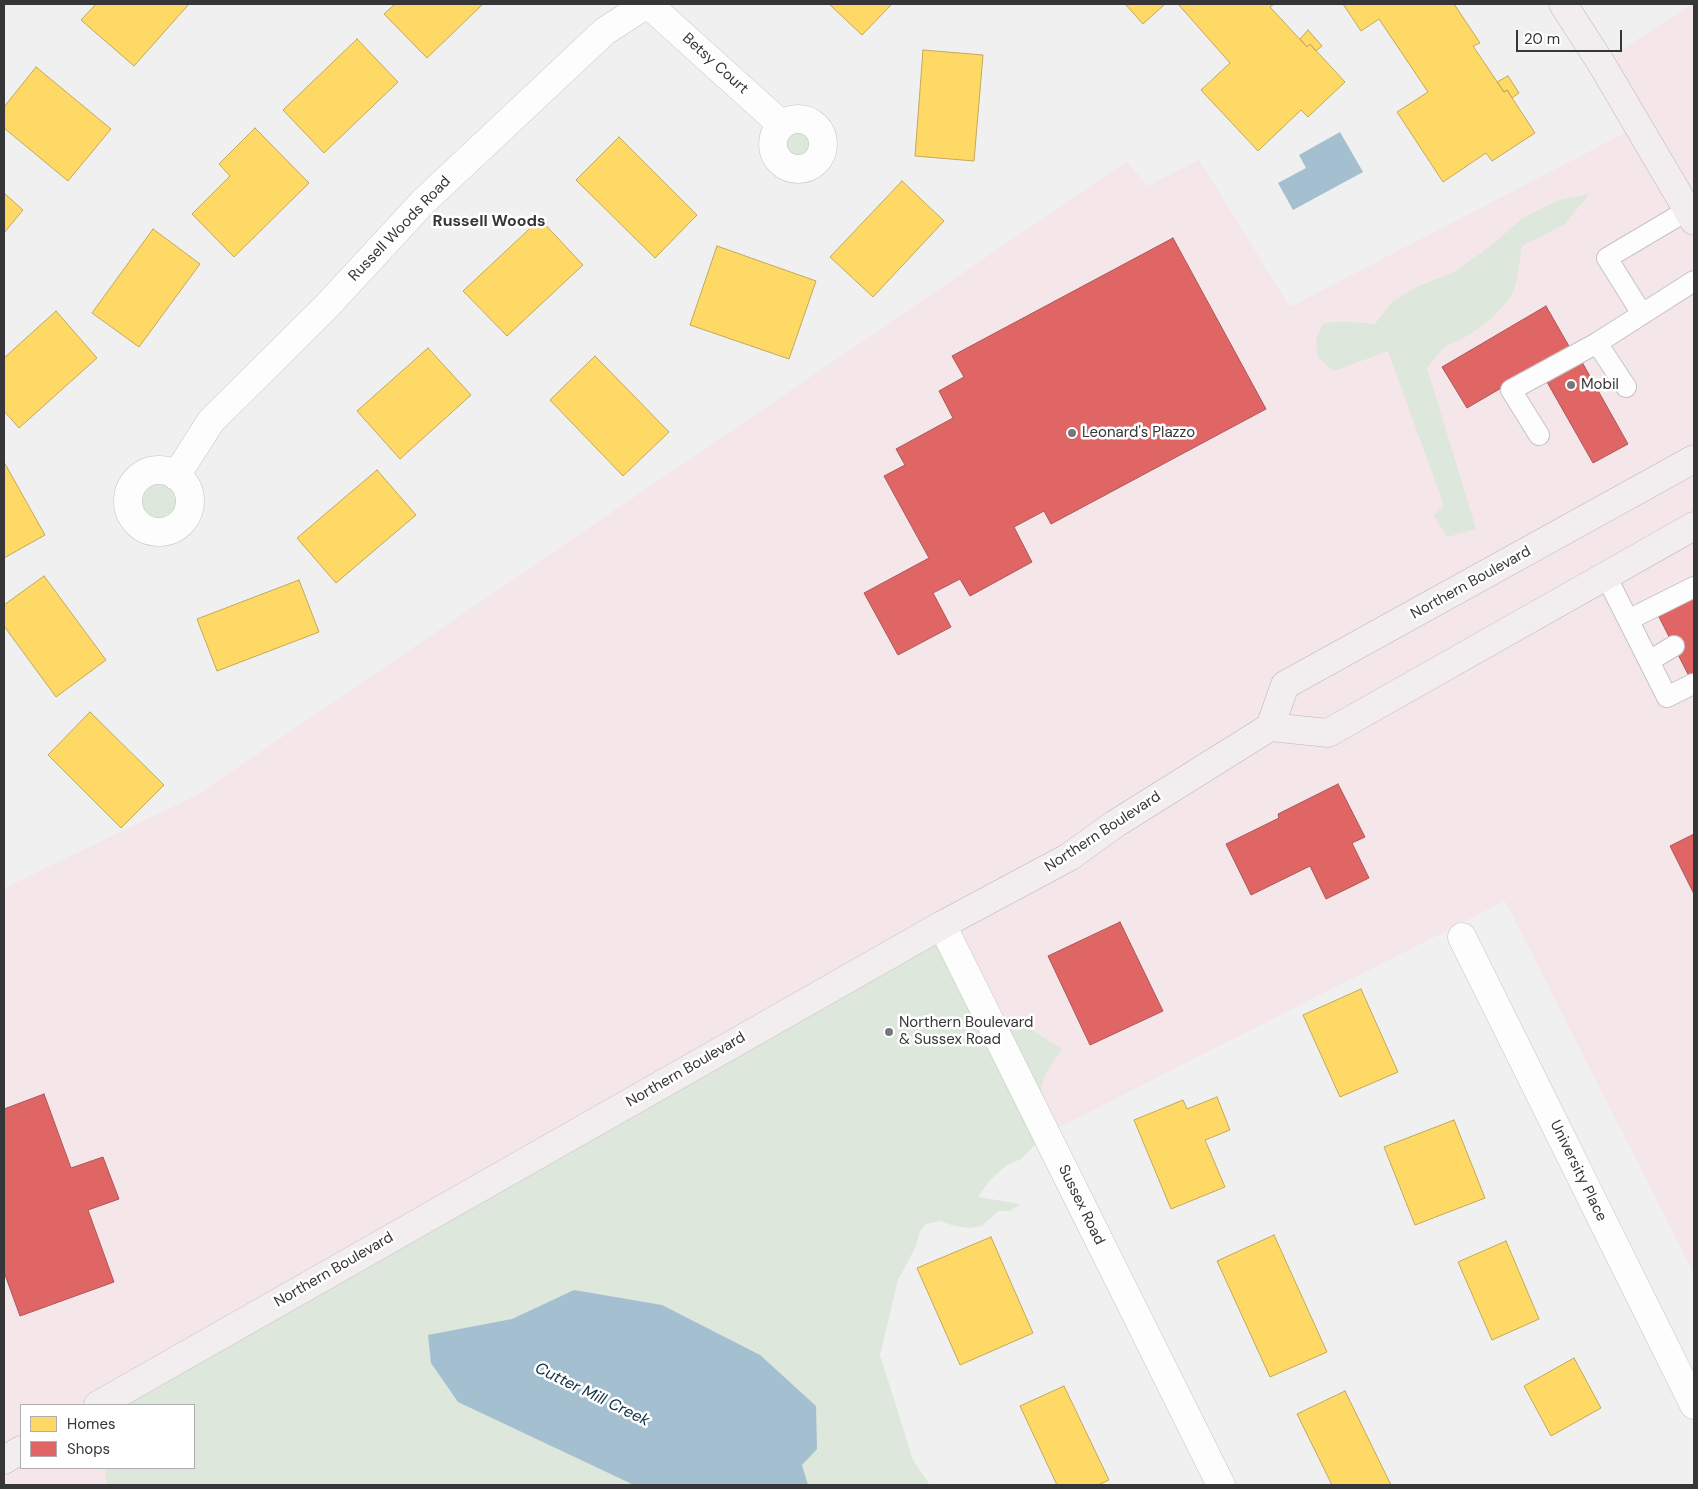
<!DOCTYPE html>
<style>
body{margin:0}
#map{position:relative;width:1698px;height:1489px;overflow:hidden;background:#f0f0f1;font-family:"DM Sans",sans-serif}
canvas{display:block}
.frame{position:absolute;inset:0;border:5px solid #363537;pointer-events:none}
.legend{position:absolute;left:20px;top:1404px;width:175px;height:65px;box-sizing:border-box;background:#fff;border:1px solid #afaeaf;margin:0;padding:6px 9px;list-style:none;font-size:15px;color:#363537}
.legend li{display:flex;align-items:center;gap:10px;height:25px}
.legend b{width:25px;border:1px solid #afaeaf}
.scale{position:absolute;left:1516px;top:30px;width:106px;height:22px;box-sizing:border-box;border:2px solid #363537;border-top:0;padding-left:6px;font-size:15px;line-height:18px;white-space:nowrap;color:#363537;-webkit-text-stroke:4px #fff;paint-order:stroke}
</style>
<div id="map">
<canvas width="1698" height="1489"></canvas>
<div class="frame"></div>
<ul class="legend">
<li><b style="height:14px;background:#ffd966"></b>Homes</li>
<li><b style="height:14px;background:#e06666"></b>Shops</li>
</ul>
<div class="scale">20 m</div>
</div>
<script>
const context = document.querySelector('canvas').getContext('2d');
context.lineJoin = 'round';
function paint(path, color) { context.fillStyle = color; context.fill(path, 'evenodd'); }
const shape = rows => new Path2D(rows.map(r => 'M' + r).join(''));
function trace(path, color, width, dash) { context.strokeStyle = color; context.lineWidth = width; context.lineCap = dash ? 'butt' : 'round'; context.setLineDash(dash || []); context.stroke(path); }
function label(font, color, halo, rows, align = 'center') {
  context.font = font + ' "DM Sans",sans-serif'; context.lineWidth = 5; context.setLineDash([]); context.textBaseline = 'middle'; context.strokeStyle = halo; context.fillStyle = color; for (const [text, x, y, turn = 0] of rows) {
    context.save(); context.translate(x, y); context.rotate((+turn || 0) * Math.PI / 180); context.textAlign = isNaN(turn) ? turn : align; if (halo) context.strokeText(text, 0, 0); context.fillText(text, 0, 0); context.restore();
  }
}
paint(shape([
 [1692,4,1694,4,1694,1274,1505,901,1046,1134,101,1405,21,1405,21,1468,138,1468,149,1485,4,1485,4,888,197,795,1127,161,1147,186,1199,160,1290,307,1638,126,1601,63]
]), '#f5e6e9');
paint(shape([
 '773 144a25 25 0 1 1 50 0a25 25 0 1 1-50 0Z',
 [1589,194,1565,224,1522,246,1516,283,1510,298,1490,320,1467,336,1443,348,1427,368,1476,529,1447,537,1434,516,1444,505,1388,351,1334,371,1318,358,1316,340,1322,325,1331,322,1351,322,1375,324,1392,302,1416,287,1454,272,1492,245,1524,217,1559,200],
 '129 501a30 30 0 1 1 60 0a30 30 0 1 1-60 0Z',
 [942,925,996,1014,1013,1018,1062,1049,1045,1074,1041,1087,1046,1134,1021,1159,1007,1165,989,1181,978,1197,1021,1204,1010,1211,998,1211,982,1226,970,1228,954,1226,940,1221,926,1224,920,1231,916,1246,898,1280,880,1355,913,1460,930,1485,107,1485,105,1468,194,1468,194,1405,101,1405]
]), '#dde7db');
paint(shape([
 [1340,132,1363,172,1293,210,1278,183,1306,168,1299,155],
 [574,1290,662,1305,760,1355,816,1406,817,1449,802,1465,808,1485,634,1485,458,1402,431,1363,428,1335,512,1319]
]), '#a4bfcf');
const homes = shape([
 [96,4,189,4,134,66,81,20,96,4],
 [395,4,483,4,427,58,384,14,395,4],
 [829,4,892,4,862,35,829,4],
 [1125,4,1165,4,1143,24,1125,4],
 [1178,4,1274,4,1270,7,1307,47,1310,44,1345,82,1308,117,1301,110,1258,151,1201,90,1230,63,1178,4],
 [1343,4,1454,4,1480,43,1473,46,1504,92,1507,90,1535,133,1492,161,1486,153,1443,182,1397,112,1428,92,1379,19,1361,31,1343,4],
 [1308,30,1322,46,1316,51,1310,44,1307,47,1300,39,1308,30],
 [357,39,398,82,324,153,283,110,357,39],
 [923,50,983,55,974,161,915,156,923,50],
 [36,67,111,129,68,181,4,128,4,107,36,67],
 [1508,76,1519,93,1512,98,1507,90,1504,92,1497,82,1508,76],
 [255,128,309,183,234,257,192,214,230,176,219,164,255,128],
 [619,137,697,215,655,258,576,180,619,137],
 [902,181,944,221,873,297,830,257,902,181],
 [4,193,23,210,4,233,4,193],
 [540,219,583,265,507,336,463,291,540,219],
 [153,229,200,264,139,347,92,313,153,229],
 [717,246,816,281,789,359,690,325,717,246],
 [56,311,97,358,19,428,4,411,4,358,56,311],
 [428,348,471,395,400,459,357,411,428,348],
 [595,356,669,432,623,476,550,400,595,356],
 [4,462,45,535,4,558,4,462],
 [377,470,416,515,336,583,297,538,377,470],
 [44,576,106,660,56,697,4,626,4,605,44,576],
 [299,580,319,632,217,671,197,619,299,580],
 [90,712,164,785,121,828,48,755,90,712],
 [1361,989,1398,1072,1340,1097,1303,1015,1361,989],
 [1217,1097,1230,1130,1205,1140,1225,1187,1171,1209,1134,1120,1183,1100,1187,1109,1217,1097],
 [1454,1120,1485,1198,1415,1225,1384,1147,1454,1120],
 [1274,1235,1327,1352,1270,1377,1217,1261,1274,1235],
 [991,1237,1033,1333,960,1365,917,1268,991,1237],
 [1506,1241,1539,1319,1492,1340,1458,1262,1506,1241],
 [1574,1358,1601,1408,1551,1436,1524,1386,1574,1358],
 [1064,1386,1109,1480,1098,1485,1057,1485,1020,1406,1064,1386],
 [1345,1391,1391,1485,1332,1485,1297,1414,1345,1391]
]);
paint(homes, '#ffd966');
trace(homes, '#c3a858', 1);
const shops = shape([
 [1173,238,1266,409,1051,524,1044,511,1014,527,1032,562,970,596,960,579,933,593,951,627,898,655,864,593,929,558,884,476,905,465,896,449,953,418,939,391,964,377,952,356,1173,238],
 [1546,306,1570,348,1467,408,1442,367,1546,306],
 [1582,362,1628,444,1593,463,1547,382,1582,362],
 [1694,594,1694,686,1657,613,1694,594],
 [1338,784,1365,837,1352,843,1369,878,1326,899,1310,866,1251,895,1226,844,1279,818,1278,814,1338,784],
 [1694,834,1694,894,1670,846,1694,834],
 [1120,922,1163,1011,1090,1045,1048,956,1120,922],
 [44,1094,71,1168,103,1157,119,1199,88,1210,114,1282,20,1316,4,1272,4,1109,44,1094]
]);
paint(shops, '#e06666');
trace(shops, '#ad5758', 1);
const service = shape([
 [1642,314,1607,258,1688,210],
 [1597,343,1694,281],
 [1539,435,1511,390,1597,343,1626,387],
 [1606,576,1667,697,1693,684],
 [1628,620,1694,587],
 [1649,661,1674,646]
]);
const minor = shape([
 [648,4,782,125],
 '773 144a25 25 0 1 1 50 0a25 25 0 1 1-50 0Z',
 '128 501a31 31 0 1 1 62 0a31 31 0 1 1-62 0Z',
 [176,476,211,421,326,307,423,202,605,31,647,4],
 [942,925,1221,1485],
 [1462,937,1694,1405]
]);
const primary = shape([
 [1563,4,1601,63,1694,221],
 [1270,727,1328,733,1694,526],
 [98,1405,942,925,1069,857,1115,824,1270,727,1285,685,1694,459],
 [4,1460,21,1450]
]);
trace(service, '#c4c4c5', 22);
trace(minor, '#c4c4c5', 29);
trace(primary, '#bfb5b7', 29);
trace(service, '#fdfdfd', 20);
trace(minor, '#fdfdfd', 28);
trace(primary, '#f2edee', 28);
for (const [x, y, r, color] of [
 [1571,385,5,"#777678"],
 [1072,433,5,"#777678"],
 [889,1032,5,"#777678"]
]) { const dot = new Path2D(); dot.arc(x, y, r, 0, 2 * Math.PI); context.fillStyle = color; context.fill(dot); trace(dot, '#fff', 2); }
label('15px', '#363537', '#fff', [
 ["Betsy Court",715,64,42],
 ["Russell Woods Road",400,229,-46],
 ["Northern Boulevard",1471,583,-29],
 ["Northern Boulevard",1103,832,-33],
 ["Northern Boulevard",686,1070,-30],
 ["University Place",1578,1171,64],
 ["Sussex Road",1081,1205,64],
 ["Northern Boulevard",334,1270,-30]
]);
label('15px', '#363537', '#fff', [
 ["Mobil",1581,385],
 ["Leonard's Plazzo",1082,433],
 ["Northern Boulevard",899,1023],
 ["& Sussex Road",899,1040]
], 'left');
label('bold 16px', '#363537', '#fff', [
 ["Russell Woods",489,222]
]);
label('italic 16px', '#0f3042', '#fff', [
 ["Cutter Mill Creek",592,1395,26]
]);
</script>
